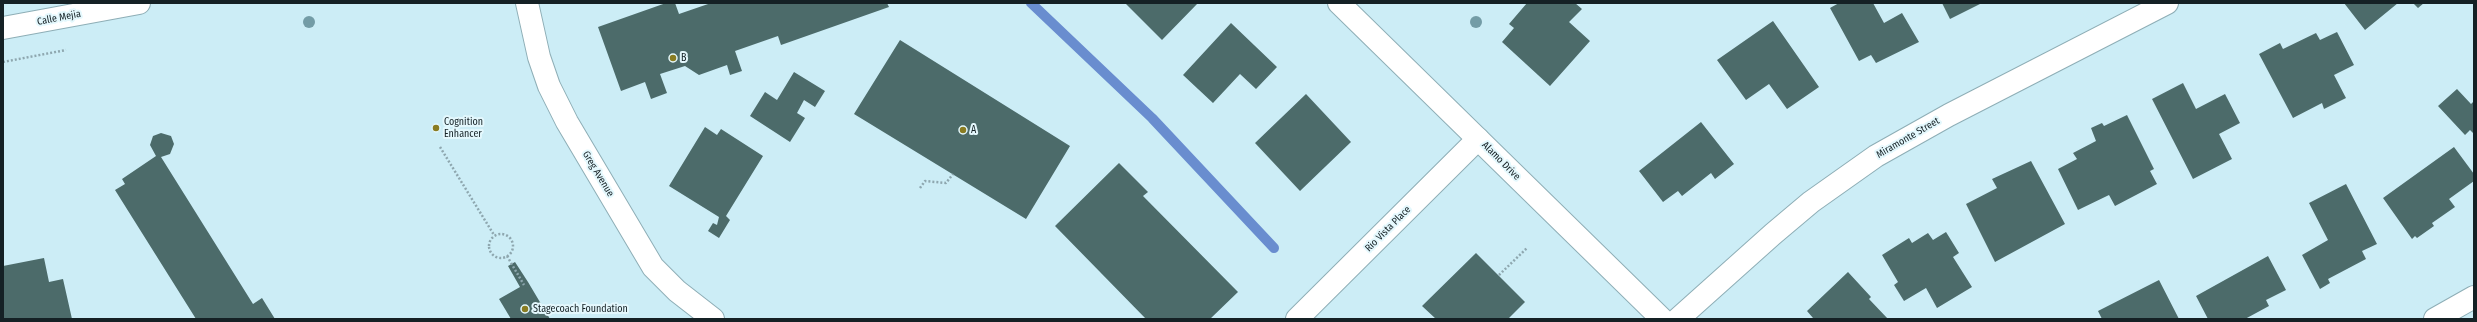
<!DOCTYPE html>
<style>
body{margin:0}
#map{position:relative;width:2477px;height:322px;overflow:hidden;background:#ccedf6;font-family:"Fira Sans Condensed",sans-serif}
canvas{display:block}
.frame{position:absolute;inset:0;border:4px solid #152125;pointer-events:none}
</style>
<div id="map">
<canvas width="2477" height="322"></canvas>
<div class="frame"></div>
</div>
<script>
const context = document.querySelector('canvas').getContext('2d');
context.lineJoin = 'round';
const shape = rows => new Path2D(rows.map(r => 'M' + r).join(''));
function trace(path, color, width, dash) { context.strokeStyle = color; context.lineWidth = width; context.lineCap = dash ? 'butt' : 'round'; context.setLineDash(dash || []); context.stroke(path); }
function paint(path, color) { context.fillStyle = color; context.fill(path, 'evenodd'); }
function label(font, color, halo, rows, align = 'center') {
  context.font = font + ' "Fira Sans Condensed",sans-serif'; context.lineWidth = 4; context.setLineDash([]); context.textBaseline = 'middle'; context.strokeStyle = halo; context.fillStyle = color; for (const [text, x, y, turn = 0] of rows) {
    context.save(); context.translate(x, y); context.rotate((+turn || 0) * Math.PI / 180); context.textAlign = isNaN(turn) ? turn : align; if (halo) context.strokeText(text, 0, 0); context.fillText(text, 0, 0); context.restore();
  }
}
trace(shape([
 [1031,3,1152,118,1274,248]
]), '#698dcf', 10);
paint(shape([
 [666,3,675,3,679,14,711,3,887,3,889,7,781,45,778,36,735,51,742,71,730,75,727,65,699,75,685,66,660,74,667,93,651,99,645,82,621,91,598,27],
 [1125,3,1198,3,1162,40],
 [1527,3,1575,3,1582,9,1569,22,1590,41,1550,86,1502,42,1514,28,1509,24],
 [1839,3,1873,3,1884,23,1902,13,1919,42,1876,63,1871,55,1859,61,1830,8],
 [1942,3,1982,3,1950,19],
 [2344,3,2398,3,2365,30],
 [2413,3,2424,3,2418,8],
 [1773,21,1819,87,1787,109,1769,84,1746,100,1717,60],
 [1231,23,1277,67,1256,89,1240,74,1213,103,1183,75],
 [2337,32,2354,65,2334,75,2346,98,2324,109,2322,103,2293,118,2259,54,2280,43,2283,49,2316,33,2320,40],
 [900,40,1070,146,1026,219,854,114],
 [794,72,825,91,815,107,804,100,797,113,805,118,790,142,750,116,765,92,777,100],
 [2183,83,2196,109,2225,94,2240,123,2219,134,2232,159,2193,179,2152,99],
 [2457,89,2471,104,2474,101,2474,134,2470,130,2465,135,2438,106],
 [1306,94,1351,142,1300,191,1255,143],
 [2127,115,2154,169,2150,171,2157,184,2115,206,2109,195,2078,210,2058,169,2077,159,2073,153,2096,141,2091,128,2102,123,2104,126],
 [1701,122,1734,164,1715,179,1711,173,1682,196,1678,191,1663,202,1639,171],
 [705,127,717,135,721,129,763,156,726,216,730,220,719,238,708,231,713,223,717,225,719,217,669,186],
 [161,133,171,136,174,144,170,154,161,157,253,304,262,298,275,319,196,319,115,190,125,184,122,179,156,156,150,145,153,136],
 [2454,147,2474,174,2474,181,2449,199,2455,207,2432,223,2434,226,2417,238,2415,236,2412,239,2383,198],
 [2031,161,2065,224,1995,262,1966,204,1997,188,1992,179],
 [1119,163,1148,192,1143,196,1238,292,1210,319,1146,319,1055,226],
 [2346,184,2377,244,2362,251,2366,259,2328,279,2330,283,2320,289,2302,255,2328,240,2309,203],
 [1946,232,1959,253,1953,257,1972,287,1937,308,1926,288,1904,301,1894,285,1898,282,1882,255,1909,238,1912,243,1928,233,1933,240],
 [1476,253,1525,302,1508,319,1436,319,1422,306],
 [2268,256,2286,290,2266,300,2269,306,2245,319,2208,319,2196,296],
 [44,258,49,282,63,279,72,319,3,319,3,266],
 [515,262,528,282,550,319,511,319,499,299,520,287,508,266],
 [1848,272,1871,297,1869,299,1888,319,1812,319,1813,318,1807,311],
 [2159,280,2179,319,2102,319,2098,311]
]), '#4c6b6a');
const minor = shape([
 [527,3,539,57,549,86,567,122,653,267,677,291,713,319],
 [3,28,139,3],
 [1297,319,1478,139],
 [1678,319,1773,234,1811,202,1876,156,1949,115,2167,3],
 [2435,319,2474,297]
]);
const tertiary = shape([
 [1339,3,1662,319]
]);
trace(minor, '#8eaeb6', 24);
trace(tertiary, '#8eaeb6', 24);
trace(shape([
 [3,62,66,50],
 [440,147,494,235],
 [920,188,925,181,946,183,953,174],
 '489 246a12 12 0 1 1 24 0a12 12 0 1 1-24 0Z',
 [507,256,524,285],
 [1499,275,1527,248]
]), '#8ea7af', 2.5, [2, 2]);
trace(minor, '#fff', 22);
trace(tertiary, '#fff', 22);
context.fillStyle = '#739ca6';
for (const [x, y] of [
 [309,22],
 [1476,22]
]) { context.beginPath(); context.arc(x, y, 6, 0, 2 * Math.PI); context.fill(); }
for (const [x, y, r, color] of [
 [673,58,4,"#897c22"],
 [436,128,4,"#897c22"],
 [963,130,4,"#897c22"],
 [525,309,4,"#897c22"]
]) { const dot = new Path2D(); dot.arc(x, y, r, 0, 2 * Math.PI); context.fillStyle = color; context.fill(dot); trace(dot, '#e4f8fd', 1.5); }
label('10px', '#152125', '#e4f8fd', [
 ["Calle Mejia",59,18,-11],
 ["Miramonte Street",1908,138,-30],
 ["Alamo Drive",1501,161,45],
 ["Greg Avenue",598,174,59],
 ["Rio Vista Place",1388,229,-45]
]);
label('10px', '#152125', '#e4f8fd', [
 ["B",681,58],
 ["Cognition",444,122],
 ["Enhancer",444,134],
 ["A",971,130],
 ["Stagecoach Foundation",533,309]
], 'left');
</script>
